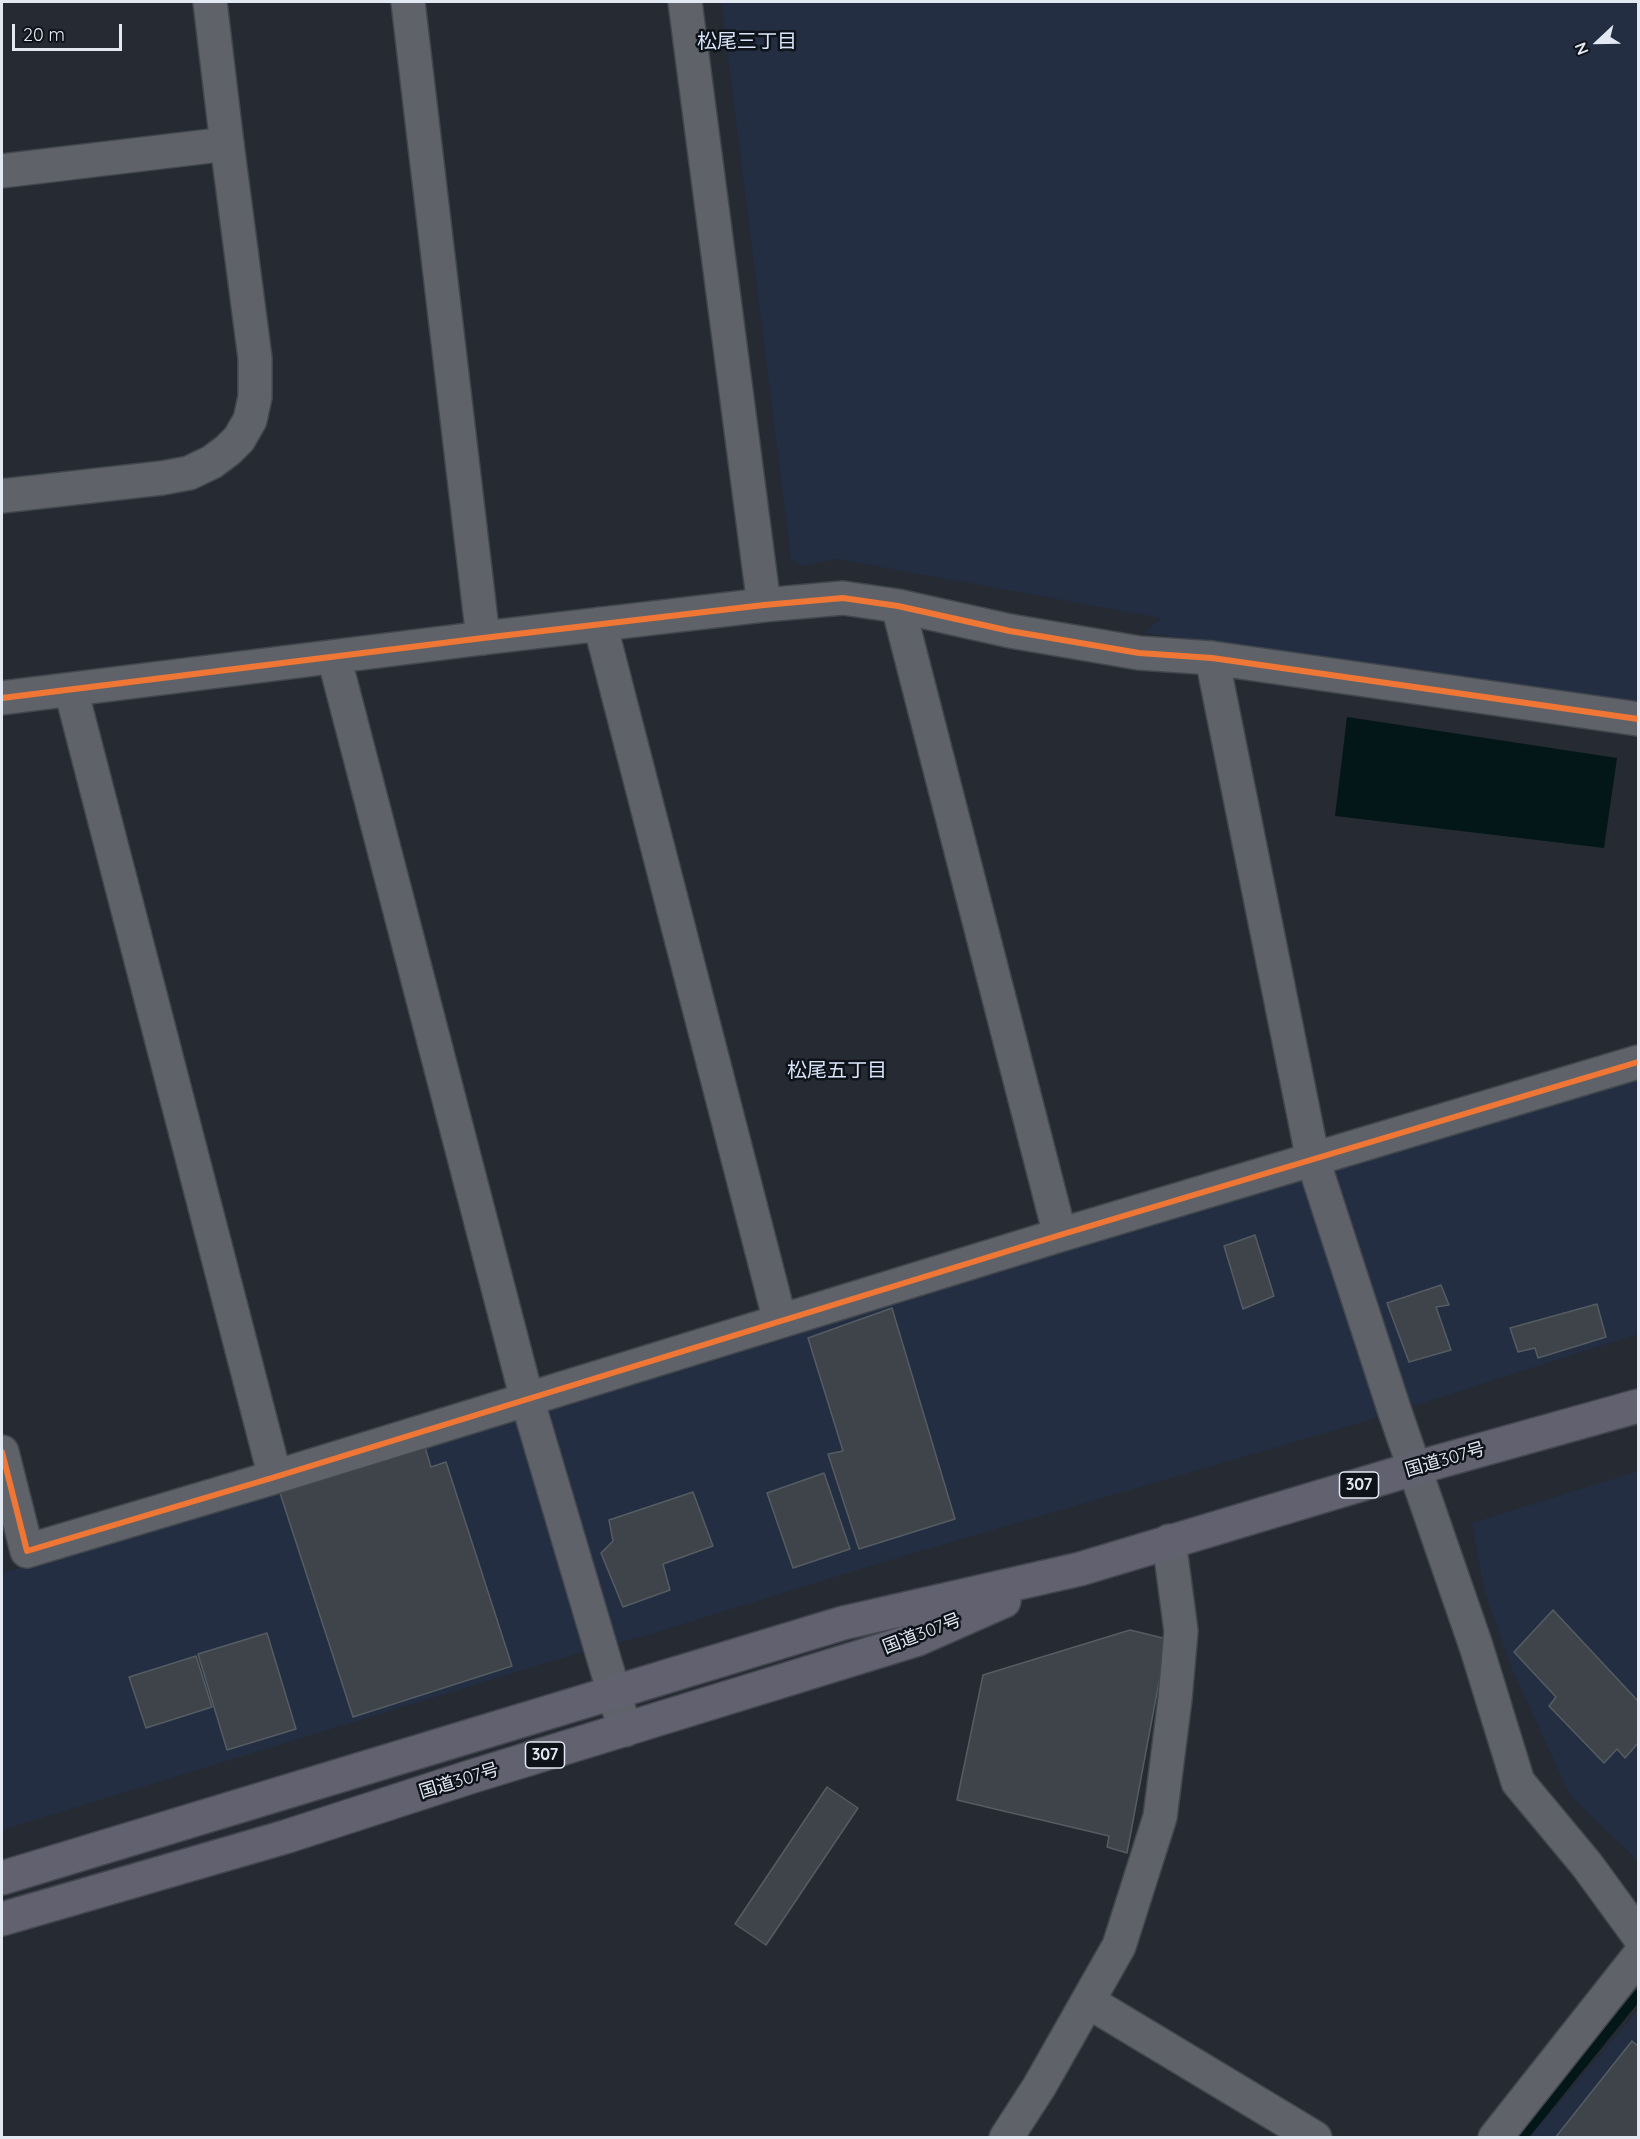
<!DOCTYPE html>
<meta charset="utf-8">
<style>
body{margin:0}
#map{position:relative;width:1640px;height:2139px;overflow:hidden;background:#262a33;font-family:Quicksand,sans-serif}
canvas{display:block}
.frame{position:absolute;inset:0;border:3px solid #e2e9f3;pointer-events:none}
.north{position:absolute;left:1568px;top:12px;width:60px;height:60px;-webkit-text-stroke:4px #0e1219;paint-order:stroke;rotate:248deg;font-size:16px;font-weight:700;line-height:24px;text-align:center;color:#e2e9f3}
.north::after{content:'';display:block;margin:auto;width:21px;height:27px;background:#e2e9f3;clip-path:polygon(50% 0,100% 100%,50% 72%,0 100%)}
.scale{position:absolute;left:12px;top:24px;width:110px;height:27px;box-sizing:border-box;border:3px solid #e2e9f3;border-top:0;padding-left:8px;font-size:18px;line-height:21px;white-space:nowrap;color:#e2e9f3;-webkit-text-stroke:4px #0e1219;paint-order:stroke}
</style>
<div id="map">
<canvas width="1640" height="2139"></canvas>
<div class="frame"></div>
<div class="north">N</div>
<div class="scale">20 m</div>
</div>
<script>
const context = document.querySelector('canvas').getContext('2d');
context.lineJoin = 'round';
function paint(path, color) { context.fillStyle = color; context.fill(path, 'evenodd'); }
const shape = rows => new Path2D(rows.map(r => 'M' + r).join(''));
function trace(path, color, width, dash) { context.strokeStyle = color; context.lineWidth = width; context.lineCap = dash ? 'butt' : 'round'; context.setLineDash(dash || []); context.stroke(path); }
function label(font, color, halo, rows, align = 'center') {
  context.font = font + ' Quicksand,"Noto Sans JP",sans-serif'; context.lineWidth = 5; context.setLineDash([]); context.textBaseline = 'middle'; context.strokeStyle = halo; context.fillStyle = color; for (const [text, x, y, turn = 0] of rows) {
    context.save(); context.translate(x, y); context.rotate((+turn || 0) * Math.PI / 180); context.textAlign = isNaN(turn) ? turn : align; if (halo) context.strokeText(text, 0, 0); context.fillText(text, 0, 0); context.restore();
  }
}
paint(shape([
 [721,2,1638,2,1638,701,1144,633,1161,618,837,559,802,566,791,559],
 [1638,1077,1638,1334,1366,1421,880,1563,648,1635,572,1655,2,1830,2,1573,186,1519],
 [1638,1471,1638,1861,1570,1795,1513,1671,1485,1593,1472,1523],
 [1638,2010,1638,2137,1530,2137]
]), '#232e42');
paint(shape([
 [1347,717,1617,758,1604,848,1335,816]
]), '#031718');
trace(shape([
 [1522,2138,1638,1995]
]), '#031718', 10);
const building = shape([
 [1255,1235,1274,1296,1243,1309,1224,1246,1255,1235],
 [1441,1285,1449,1305,1436,1307,1451,1350,1409,1362,1387,1303,1441,1285],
 [1597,1304,1606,1337,1538,1358,1535,1348,1518,1352,1510,1328,1597,1304],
 [892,1308,955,1519,859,1549,828,1454,843,1451,808,1338,892,1308],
 [424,1444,431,1467,446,1462,512,1666,353,1717,279,1490,424,1444],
 [824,1473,850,1549,793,1568,767,1493,824,1473],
 [693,1492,713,1546,663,1564,670,1590,623,1607,601,1553,613,1541,609,1520,693,1492],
 [1553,1610,1638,1701,1638,1743,1625,1758,1617,1749,1604,1763,1549,1706,1556,1697,1514,1652,1553,1610],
 [1130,1630,1167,1639,1127,1853,1107,1847,1109,1836,957,1800,983,1675,1130,1630],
 [267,1633,296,1729,227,1750,198,1654,267,1633],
 [196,1656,212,1707,146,1728,129,1677,196,1656],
 [827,1787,858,1808,766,1945,735,1924,827,1787],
 [1632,2041,1638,2046,1638,2138,1555,2138,1632,2041]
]);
paint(building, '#3e444a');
trace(building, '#555c62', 1.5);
const street = shape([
 [408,2,483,638],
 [685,2,764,605],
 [2,171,227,144],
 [898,606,1060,1235],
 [600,624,780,1321],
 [334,657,527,1399,625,1730],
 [1212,658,1313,1160,1395,1412,1476,1646,1518,1782,1587,1865,1638,1935],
 [71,690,275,1477],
 [2,698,483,638,764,605,843,598,898,606,1010,631,1139,653,1212,658,1638,719],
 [2,1452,27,1551,275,1477,1060,1235,1638,1062],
 [1089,2002,1315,2138],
 [1006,2138,1039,2087,1119,1946,1160,1817,1175,1699,1181,1631,1169,1541],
 [1495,2138,1638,1957]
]);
const secondary = shape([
 [2,496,162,478,189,473,212,462,228,450,239,439,250,420,255,397,255,358,227,144,210,2]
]);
const highway = shape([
 [2,1878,843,1623,1080,1569,1416,1468,1638,1406],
 [2,1919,285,1837,470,1777,918,1639,1004,1601]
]);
trace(street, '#42474e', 36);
trace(secondary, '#42474e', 36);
trace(highway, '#42474e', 36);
trace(street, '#5f6369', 33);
trace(secondary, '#5f6369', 33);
trace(highway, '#626170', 33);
trace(shape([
 [2,698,483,638,764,605,843,598,898,606,1010,631,1139,653,1212,658,1638,719],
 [2,1452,27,1551,275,1477,1060,1235,1638,1062]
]), '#f07635', 6);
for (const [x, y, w] of [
 [1359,1485,39],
 [545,1755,39]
]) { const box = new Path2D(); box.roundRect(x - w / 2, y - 13, w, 26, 4.5); context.fillStyle = '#0e1219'; context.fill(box); trace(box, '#e2e9f3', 1.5); }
label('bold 16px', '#e2e9f3', null, [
 ["307",1359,1485],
 ["307",545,1755]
]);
label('18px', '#e2e9f3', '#0e1219', [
 ["国道307号",1445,1460,-16],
 ["国道307号",922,1634,-21],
 ["国道307号",459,1781,-17]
]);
label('20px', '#d7e4f9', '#0e1219', [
 ["松尾三丁目",747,42],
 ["松尾五丁目",837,1071]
]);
</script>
